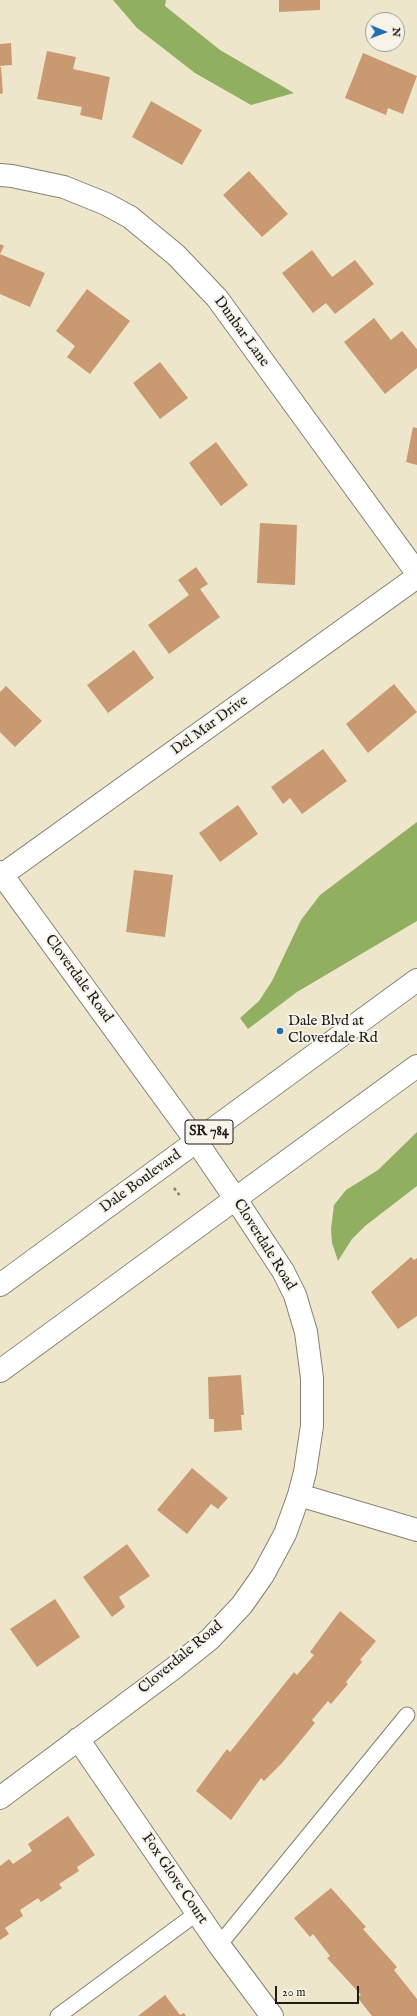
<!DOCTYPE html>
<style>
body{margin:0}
#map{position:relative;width:417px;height:2016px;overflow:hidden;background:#eee6cb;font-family:"IM FELL English",serif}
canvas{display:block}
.north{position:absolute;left:365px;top:12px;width:40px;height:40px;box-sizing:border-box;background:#f7f3e8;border:1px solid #9f9d96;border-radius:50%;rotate:91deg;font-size:11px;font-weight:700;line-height:16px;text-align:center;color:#1c1c1c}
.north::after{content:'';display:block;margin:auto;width:14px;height:18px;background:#1f6fb2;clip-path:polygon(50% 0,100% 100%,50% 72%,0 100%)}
.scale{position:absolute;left:275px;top:1986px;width:84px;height:18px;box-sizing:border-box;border:2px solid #1c1c1c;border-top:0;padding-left:5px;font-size:12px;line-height:14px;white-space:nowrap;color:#1c1c1c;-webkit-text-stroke:3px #f7f3e8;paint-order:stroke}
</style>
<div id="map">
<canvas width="417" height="2016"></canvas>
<div class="north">N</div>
<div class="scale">20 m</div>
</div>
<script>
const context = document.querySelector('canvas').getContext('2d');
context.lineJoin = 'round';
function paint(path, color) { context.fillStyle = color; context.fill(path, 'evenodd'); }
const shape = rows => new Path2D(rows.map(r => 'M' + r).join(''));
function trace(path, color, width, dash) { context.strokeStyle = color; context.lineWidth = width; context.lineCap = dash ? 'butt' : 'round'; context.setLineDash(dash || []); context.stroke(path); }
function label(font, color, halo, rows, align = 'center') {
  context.font = font + ' "IM FELL English",serif'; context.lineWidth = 4; context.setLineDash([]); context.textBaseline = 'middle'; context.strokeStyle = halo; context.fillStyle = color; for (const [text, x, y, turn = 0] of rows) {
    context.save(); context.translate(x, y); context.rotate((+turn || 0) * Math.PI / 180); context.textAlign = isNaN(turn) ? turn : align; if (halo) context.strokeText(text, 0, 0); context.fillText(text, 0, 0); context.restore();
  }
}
paint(shape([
 [113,0,166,0,165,6,220,50,294,93,251,105,195,73,137,28],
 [417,822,417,921,297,992,248,1029,240,1018,259,1001,272,981,301,920,320,895],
 [417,1132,417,1186,365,1226,352,1239,338,1261,332,1243,331,1229,334,1205,346,1190,378,1170]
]), '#91af61');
paint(shape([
 [279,0,320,0,320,10,279,12],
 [11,43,12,65,0,66,0,44],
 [47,51,76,57,73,69,110,77,102,120,80,115,82,107,37,99],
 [363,53,417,76,403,114,388,108,386,115,345,98],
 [0,67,1,67,3,93,0,94],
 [151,101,202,130,182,165,132,137],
 [249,171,288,214,262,237,223,195],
 [0,244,4,246,0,254,45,273,30,307,0,294],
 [312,250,332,277,355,260,374,284,335,314,326,303,313,313,282,273],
 [87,289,130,321,90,374,67,357,75,346,56,331],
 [374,318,391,340,402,331,417,349,417,368,385,394,344,342],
 [160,362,188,398,160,419,133,383],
 [413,427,417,428,417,465,406,462],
 [216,442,248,485,221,506,189,463],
 [260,523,297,525,295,585,257,583],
 [196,567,208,584,200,589,220,617,169,654,148,625,189,595,178,580],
 [134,650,154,678,108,713,87,685],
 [394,684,417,712,368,753,346,724],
 [6,686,42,721,15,747,0,732,0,692],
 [323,749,347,781,302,814,290,798,283,804,271,787],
 [238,805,258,834,220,862,199,833],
 [134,870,173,875,165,937,126,932],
 [411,1257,414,1260,417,1258,417,1316,398,1329,371,1292],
 [241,1375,244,1415,241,1415,242,1430,214,1432,214,1419,209,1419,208,1377],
 [192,1468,228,1498,218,1509,211,1504,187,1534,157,1510],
 [127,1544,150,1576,119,1597,125,1607,112,1617,83,1577],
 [55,1599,80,1637,37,1667,10,1629],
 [340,1611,376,1641,360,1660,362,1662,346,1682,348,1684,331,1704,328,1701,312,1720,315,1723,282,1763,264,1781,261,1778,231,1820,196,1791,227,1749,230,1752,294,1672,297,1675,314,1655,310,1652],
 [68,1816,95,1855,77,1867,79,1871,59,1884,62,1888,41,1902,38,1898,20,1910,23,1916,5,1928,9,1934,0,1940,0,1866,9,1859,13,1864,32,1851,28,1844],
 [331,1888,366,1927,363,1929,397,1967,394,1970,417,1999,417,2016,372,2016,357,1997,361,1995,327,1958,330,1956,313,1934,310,1937,294,1918],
 [165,1995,180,2015,184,2013,186,2016,138,2016]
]), '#c99a72');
const lane = shape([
 [219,1945,407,1715],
 [58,2016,197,1913]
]);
const street = shape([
 [0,175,12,176,64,187,106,204,130,217,176,255,217,298,417,573],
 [2,875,417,577],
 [299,1495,417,1530],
 [78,1739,219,1945,272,2016],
 [0,1798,174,1668,210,1639,242,1605,263,1575,285,1534,299,1495,305,1472,312,1426,312,1378,306,1332,295,1295,283,1271,235,1198]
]);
const secondary = shape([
 [0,872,196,1141,235,1198]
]);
const primary = shape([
 [0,1285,417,980],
 [0,1371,417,1066]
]);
trace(lane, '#858174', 17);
trace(street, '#858174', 24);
trace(secondary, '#858174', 24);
trace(primary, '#858174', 24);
trace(shape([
 [174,1188,181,1197]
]), '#858174', 2.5, [3, 3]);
trace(lane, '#fff', 15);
trace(street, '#fff', 22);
trace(secondary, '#fff', 22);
trace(primary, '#fff', 22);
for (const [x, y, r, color] of [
 [280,1031,4,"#1f6fb2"]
]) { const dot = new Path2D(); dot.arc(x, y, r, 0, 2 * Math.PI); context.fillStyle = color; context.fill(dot); trace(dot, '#f7f3e8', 1.5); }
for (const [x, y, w] of [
 [209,1132,48]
]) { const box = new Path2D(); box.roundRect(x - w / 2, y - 12, w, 24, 3); context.fillStyle = '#f7f3e8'; context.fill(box); trace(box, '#1c1c1c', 1); }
label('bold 14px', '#1c1c1c', null, [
 ["SR 784",209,1132]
]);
label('15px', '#1c1c1c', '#f7f3e8', [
 ["Dunbar Lane",241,332,54],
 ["Del Mar Drive",210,726,-36],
 ["Cloverdale Road",78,979,54],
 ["Dale Boulevard",141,1182,-36],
 ["Cloverdale Road",264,1245,58],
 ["Cloverdale Road",181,1658,-40],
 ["Fox Glove Court",174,1879,56]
]);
label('15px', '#1c1c1c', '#f7f3e8', [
 ["Dale Blvd at",288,1022],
 ["Cloverdale Rd",288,1039]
], 'left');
</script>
